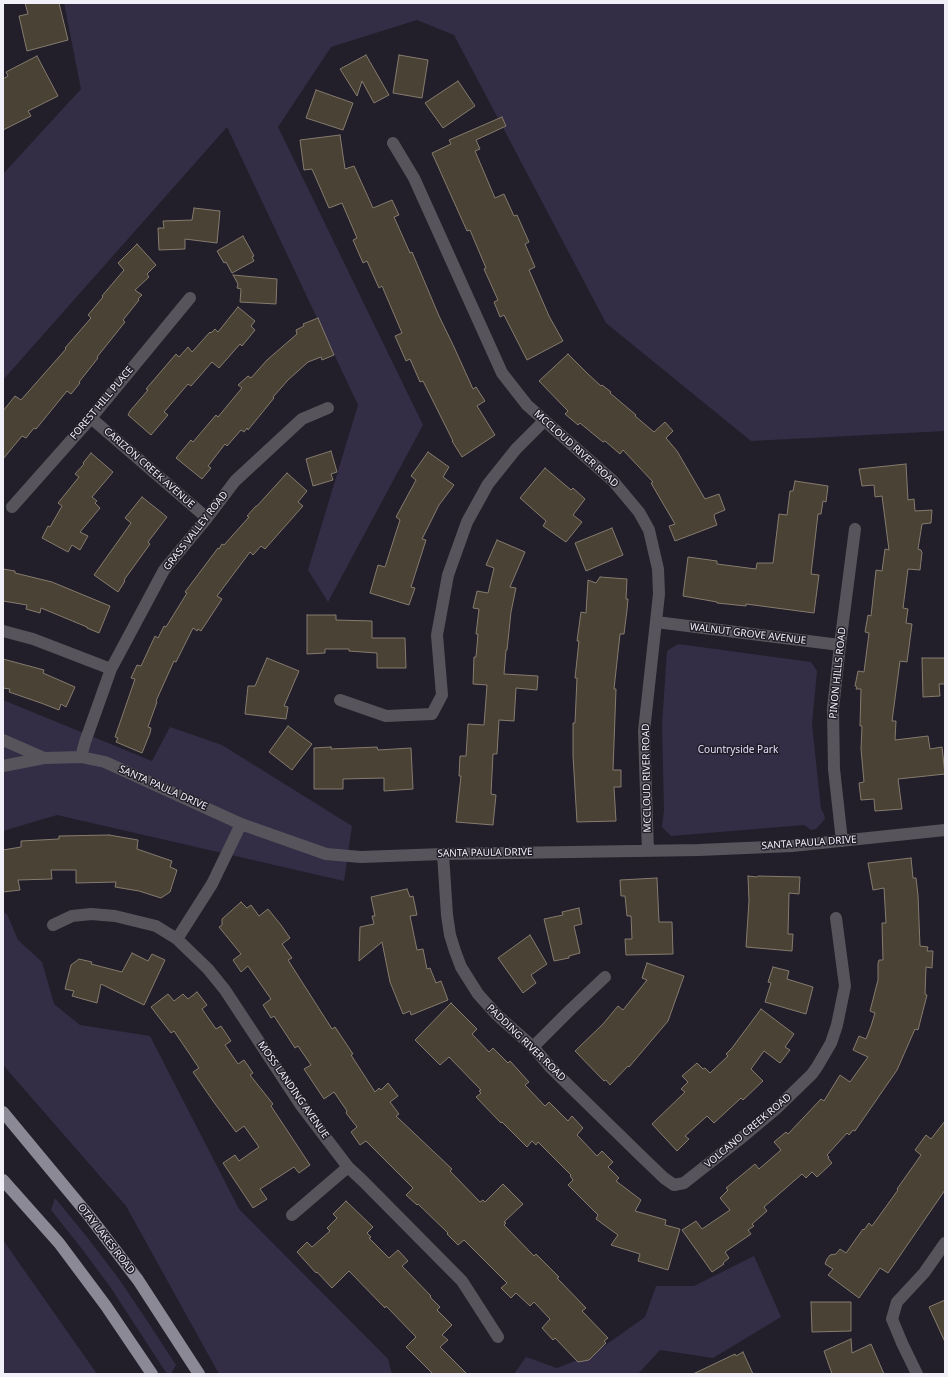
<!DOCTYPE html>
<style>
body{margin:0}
#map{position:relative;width:948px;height:1377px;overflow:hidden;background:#221f2a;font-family:"Noto Sans",sans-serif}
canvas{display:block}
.frame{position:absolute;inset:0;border:4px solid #f1eff8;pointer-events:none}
</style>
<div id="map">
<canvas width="948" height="1377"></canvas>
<div class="frame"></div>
</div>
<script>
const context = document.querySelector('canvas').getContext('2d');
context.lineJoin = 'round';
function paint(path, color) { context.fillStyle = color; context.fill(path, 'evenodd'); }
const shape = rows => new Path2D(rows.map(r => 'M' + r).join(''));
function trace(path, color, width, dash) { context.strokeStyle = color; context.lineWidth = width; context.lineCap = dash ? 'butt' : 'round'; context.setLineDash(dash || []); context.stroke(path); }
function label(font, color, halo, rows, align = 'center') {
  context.font = font + ' "Noto Sans",sans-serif'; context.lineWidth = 3; context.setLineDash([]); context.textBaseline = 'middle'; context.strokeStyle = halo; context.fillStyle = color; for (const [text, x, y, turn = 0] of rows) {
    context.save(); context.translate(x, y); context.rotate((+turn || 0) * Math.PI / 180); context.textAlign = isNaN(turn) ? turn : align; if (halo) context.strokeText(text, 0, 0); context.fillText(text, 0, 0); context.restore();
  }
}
paint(shape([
 [64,3,945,3,945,431,751,441,606,323,454,35,417,20,331,47,278,127,423,425,328,602,308,570,358,405,227,127,3,380,3,174,81,89],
 [678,644,811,662,817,671,812,724,821,809,824,814,825,819,816,829,811,830,804,825,671,836,662,827,664,810,662,725,667,651],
 [3,700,152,761,170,727,222,745,352,826,344,881,57,815,3,831],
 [3,912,7,914,18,940,42,962,54,1004,80,1025,150,1036,239,1209,388,1359,392,1374,219,1374,126,1206,3,1065],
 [55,1198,87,1237,119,1279,148,1322,176,1365,172,1372,173,1374,167,1374,111,1288,82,1249,51,1210],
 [3,1240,97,1374,3,1374],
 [754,1256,781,1317,713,1358,660,1350,638,1374,514,1374,526,1357,557,1368,593,1354,645,1317,656,1286,694,1286]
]), '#342d46');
const building = shape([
 [25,3,59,3,68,40,27,51,19,16,28,14,25,3],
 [366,55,389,95,374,103,362,81,357,96,340,69,366,55],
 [399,55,428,60,422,98,393,93,399,55],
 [37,56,58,96,28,111,31,116,3,130,3,79,8,76,6,72,37,56],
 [458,81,475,106,443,128,425,103,458,81],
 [316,90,353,103,343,130,306,118,316,90],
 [502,117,506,126,476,140,480,149,475,151,495,198,504,194,514,216,517,215,529,242,525,244,535,267,529,270,549,316,563,341,527,360,504,315,500,317,494,302,498,300,484,269,486,268,470,230,467,231,432,153,451,144,449,140,502,117],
 [340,135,345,169,354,166,373,208,392,200,399,215,394,217,410,253,412,252,439,316,454,347,473,389,476,387,485,401,477,406,495,435,462,457,452,441,453,441,423,381,420,382,410,359,406,361,395,336,402,333,382,286,379,288,367,261,363,263,353,240,357,238,342,203,329,208,312,169,304,170,300,140,340,135],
 [194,208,220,211,217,243,185,239,185,249,159,250,158,228,164,228,163,221,192,220,194,208],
 [243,236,254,256,252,257,254,261,232,273,226,262,224,263,217,251,243,236],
 [137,244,156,265,147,274,149,277,135,290,142,295,138,299,139,300,123,320,125,322,97,357,98,358,79,382,80,383,71,394,67,391,36,429,34,428,26,438,22,436,3,459,3,411,15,396,21,400,66,349,65,348,91,318,88,315,103,297,102,296,124,270,118,263,137,244],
 [233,275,277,279,276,304,240,302,241,289,237,288,238,284,233,275],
 [238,307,255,321,251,326,255,330,242,346,240,344,219,368,212,362,191,386,188,384,164,412,168,415,151,435,128,415,130,411,148,390,146,389,176,354,179,357,188,347,192,352,210,332,211,333,215,329,218,332,238,307],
 [318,318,334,355,322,360,321,357,308,362,288,380,273,397,274,398,248,430,247,428,244,432,241,430,227,446,225,444,208,466,211,468,202,479,176,458,191,440,193,442,216,415,218,417,242,388,238,385,248,376,251,378,267,360,297,334,296,330,304,326,303,324,318,318],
 [568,354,589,375,601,386,602,385,611,392,610,393,636,415,635,416,654,432,665,422,673,431,666,438,677,451,705,499,719,494,725,510,715,514,714,516,717,525,675,541,669,526,675,524,651,483,653,482,623,450,620,454,605,441,603,442,580,423,578,425,565,414,568,411,539,381,568,354],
 [331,451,337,472,331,474,333,480,313,486,306,459,331,451],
 [428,452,449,467,443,477,454,485,439,505,422,539,426,540,411,587,415,588,409,605,370,593,378,565,385,567,400,520,396,517,416,480,411,476,428,452],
 [91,453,113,472,92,497,97,501,95,503,100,508,80,532,88,536,80,550,72,545,68,552,42,538,48,526,50,527,62,506,58,503,79,477,75,474,84,464,83,463,91,453],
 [906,464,908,500,914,499,915,511,932,510,931,523,922,524,918,549,921,550,921,551,922,552,920,570,908,569,903,608,908,609,906,623,912,624,907,662,900,661,892,721,896,721,895,740,928,736,930,749,942,747,945,774,898,779,902,809,875,811,874,799,861,800,859,783,864,782,861,749,862,726,860,726,861,689,856,689,857,687,855,686,858,671,864,672,869,633,865,632,868,615,871,616,876,570,882,571,885,549,889,550,882,496,875,497,874,485,862,486,859,469,906,464],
 [545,468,571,490,573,488,585,499,573,515,582,522,566,542,543,526,546,521,520,498,545,468],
 [287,473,307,491,298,502,303,506,265,549,261,546,253,555,250,552,217,596,222,599,201,631,198,629,197,631,193,628,176,662,174,661,156,701,157,702,148,727,151,728,150,733,142,753,116,742,118,738,115,737,135,679,131,678,137,665,141,666,155,636,158,638,164,626,166,627,187,593,185,592,218,548,219,549,222,544,224,545,249,517,247,516,256,506,257,506,287,473],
 [795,481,828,486,826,502,823,501,821,514,818,514,811,574,819,575,814,613,746,604,746,606,717,603,717,602,683,596,688,557,717,561,717,564,756,569,757,563,773,563,779,514,787,515,790,491,793,491,795,481],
 [142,497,167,517,148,542,150,544,124,580,125,581,118,592,94,575,131,523,125,518,142,497],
 [612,528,623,555,586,571,575,543,612,528],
 [497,540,525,552,510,587,516,588,511,612,507,650,506,650,504,674,538,676,537,690,516,688,514,721,499,720,497,754,493,754,491,794,496,795,493,825,456,822,461,776,459,776,460,756,466,756,468,724,484,725,487,685,473,684,474,657,476,657,478,634,476,634,479,609,473,608,477,591,488,593,494,568,486,565,497,540],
 [3,569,15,571,15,573,52,582,110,606,99,633,87,628,87,627,41,608,40,613,26,609,27,605,3,601,3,569],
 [600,577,627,579,626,599,628,599,627,610,624,634,620,634,614,689,616,689,613,770,621,770,621,787,614,787,616,821,577,822,573,756,573,723,575,723,577,678,575,678,579,641,577,641,581,612,586,613,588,580,596,583,600,577],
 [307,615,336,615,336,620,372,621,372,638,405,638,406,668,377,668,377,653,349,651,349,649,325,649,325,653,307,654,307,615],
 [267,658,299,671,284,706,288,707,286,719,245,714,248,686,255,686,267,658],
 [922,658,945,658,945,684,939,684,940,696,923,697,922,658],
 [3,659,44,670,43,673,75,687,66,707,61,704,59,710,41,703,9,692,10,689,3,688,3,659],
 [288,726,312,744,292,770,269,752,288,726],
 [331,747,331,749,377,747,378,750,411,748,413,789,384,791,384,778,343,779,343,789,314,789,314,748,331,747],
 [109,835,138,840,137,849,172,861,170,867,177,870,170,892,161,898,139,891,115,887,116,882,76,883,76,870,51,870,52,879,18,880,20,890,3,892,3,850,21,847,21,841,59,839,59,836,109,835],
 [911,858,913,878,916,878,918,895,920,946,928,947,927,951,933,951,932,968,926,967,925,994,927,995,918,1030,915,1029,897,1070,855,1131,853,1130,849,1135,847,1133,827,1155,829,1157,828,1158,832,1163,817,1177,812,1172,806,1178,802,1174,764,1207,767,1211,752,1224,754,1226,748,1230,751,1234,725,1252,729,1258,723,1263,724,1264,712,1272,682,1230,696,1221,702,1229,730,1210,720,1198,728,1190,726,1188,755,1164,759,1169,781,1150,774,1142,786,1132,788,1134,821,1099,824,1101,840,1075,850,1082,868,1057,853,1050,859,1036,866,1039,871,1026,875,1013,870,1011,878,980,878,964,879,960,883,960,882,923,886,923,884,888,873,890,868,863,911,858],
 [748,876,757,877,758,876,800,877,799,894,789,893,788,934,793,934,792,951,746,947,749,901,748,876],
 [657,878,659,922,672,922,673,954,626,955,625,939,632,939,631,916,627,916,625,896,621,896,620,880,657,878],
 [407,889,410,897,413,896,417,915,410,916,417,950,423,949,427,969,430,968,436,983,441,981,448,1000,411,1015,410,1011,403,1014,390,982,382,942,359,961,360,927,374,924,372,916,375,916,371,897,407,889],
 [241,902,247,908,251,905,259,916,268,909,281,925,290,938,282,944,292,958,288,960,332,1029,335,1027,353,1054,351,1055,375,1092,379,1088,381,1090,388,1083,398,1096,390,1102,399,1114,396,1116,452,1169,450,1171,480,1202,483,1200,485,1202,503,1184,523,1204,504,1222,506,1223,504,1225,534,1256,536,1254,559,1277,557,1278,586,1308,582,1311,608,1338,604,1341,606,1343,589,1360,578,1362,555,1338,553,1340,542,1328,550,1319,534,1302,530,1306,516,1293,511,1298,501,1288,507,1283,464,1240,458,1245,447,1234,448,1233,418,1204,417,1205,406,1195,413,1188,366,1141,360,1145,351,1132,357,1127,346,1113,347,1111,334,1092,324,1099,304,1069,311,1065,298,1046,295,1048,274,1016,271,1018,263,1005,271,999,248,966,241,972,233,960,241,954,219,927,222,925,222,919,241,902],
 [579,908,582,924,574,926,580,953,569,956,569,958,554,961,544,919,563,915,562,912,579,908],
 [530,935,547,964,531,975,536,983,523,993,498,958,530,935],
 [132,953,148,961,152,954,165,960,144,1005,101,984,97,1003,72,996,74,991,65,989,71,965,79,959,92,962,91,964,122,972,132,953],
 [647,963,684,976,668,1021,629,1067,628,1066,610,1085,606,1080,604,1081,575,1051,603,1024,618,1006,623,1010,647,980,642,978,647,963],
 [773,967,789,971,787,979,813,987,806,1014,765,1002,771,983,768,982,773,967],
 [197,992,207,1005,202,1009,216,1029,221,1026,231,1041,225,1045,238,1064,244,1060,253,1073,250,1075,273,1104,271,1106,310,1165,299,1173,294,1167,260,1189,267,1199,253,1208,223,1163,235,1155,239,1161,259,1147,244,1126,236,1132,213,1101,193,1072,199,1068,174,1031,171,1033,151,1007,168,994,174,1001,183,994,188,999,197,992],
 [451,1003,477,1029,472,1034,489,1052,493,1048,508,1063,510,1061,529,1082,525,1085,545,1106,549,1102,568,1121,572,1116,583,1128,577,1135,597,1156,602,1151,613,1162,608,1167,619,1178,616,1181,641,1200,635,1211,666,1220,665,1225,680,1229,668,1270,638,1261,640,1254,611,1245,618,1235,596,1219,598,1215,568,1185,573,1180,570,1176,571,1175,538,1142,536,1145,532,1141,527,1147,502,1122,501,1123,476,1097,481,1093,479,1091,481,1090,449,1057,440,1065,415,1040,451,1003],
 [761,1009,794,1034,785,1047,790,1050,780,1063,764,1051,751,1069,763,1081,743,1100,741,1098,714,1123,707,1116,685,1136,689,1139,677,1151,652,1124,685,1092,681,1089,688,1082,682,1076,697,1063,703,1069,705,1068,710,1073,728,1056,726,1054,732,1048,761,1009],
 [945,1121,945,1190,888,1273,880,1268,859,1298,828,1275,833,1269,825,1264,827,1259,830,1255,836,1254,840,1249,846,1253,863,1229,864,1230,869,1223,872,1226,898,1190,897,1189,921,1155,915,1150,926,1135,931,1139,945,1121],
 [346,1201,373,1227,367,1233,371,1237,369,1238,389,1258,398,1250,408,1261,402,1266,431,1296,430,1297,440,1307,437,1310,452,1325,442,1335,448,1340,440,1347,467,1374,433,1374,406,1347,416,1337,386,1306,385,1308,349,1271,332,1288,317,1272,316,1273,297,1252,307,1242,312,1247,330,1231,327,1228,337,1218,333,1214,346,1201],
 [945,1300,945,1342,929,1307,945,1300],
 [811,1302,851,1302,851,1331,812,1332,811,1302],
 [851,1339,852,1353,871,1344,884,1374,832,1374,824,1351,851,1339],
 [743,1352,753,1374,693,1374,735,1354,736,1356,743,1352]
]);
paint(building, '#4b4236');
trace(building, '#857b6e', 1);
trace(shape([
 [393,143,414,178,502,373,527,405,613,481,639,512,649,530,658,569,659,594,644,731,648,851],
 [91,418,207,518],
 [12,507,91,418,190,298],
 [656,622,840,645],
 [3,631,33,639,111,669],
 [340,700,386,716,432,714,442,695,437,635,448,575,467,522,488,484,516,449,544,421],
 [3,740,44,758],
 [81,757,85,742,111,669,164,570,207,518,235,481,302,419,328,408],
 [3,766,44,758,81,757,105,762,241,824,326,854,361,857,443,854,699,850,792,846,945,830],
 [842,841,834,769,833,709,840,645,855,529],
 [443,854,447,915,450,935,455,951,461,967,478,994,496,1014,533,1047,551,1068,638,1153,664,1178,674,1185,684,1183,745,1135,776,1109,812,1074,817,1067,831,1043,837,1025,845,986,836,918],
 [53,925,72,916,91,914,115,916,156,926,177,939,208,969,225,990,300,1104,348,1167,363,1181,462,1281,498,1337],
 [177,939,212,884,241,824],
 [533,1047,569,1011,605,977],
 [292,1215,348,1167],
 [917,1374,902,1343,892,1319,897,1302,924,1273,945,1243]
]), '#57555b', 12);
trace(shape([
 [3,1112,90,1217,138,1280,199,1374],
 [3,1180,59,1243,106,1306,152,1374]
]), '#8c8996', 12);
label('10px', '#f1eff8', '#221f2a', [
 ["FOREST HILL PLACE",102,403,-50],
 ["MCCLOUD RIVER ROAD",576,449,42],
 ["CARIZON CREEK AVENUE",149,468,41],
 ["GRASS VALLEY ROAD",196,531,-52],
 ["WALNUT GROVE AVENUE",748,634,7],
 ["PINON HILLS ROAD",838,673,-84],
 ["MCCLOUD RIVER ROAD",647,778,-91],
 ["SANTA PAULA DRIVE",163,788,24],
 ["SANTA PAULA DRIVE",809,843,-4],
 ["SANTA PAULA DRIVE",485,853,-1],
 ["PADDING RIVER ROAD",526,1043,44],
 ["MOSS LANDING AVENUE",293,1090,55],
 ["VOLCANO CREEK ROAD",748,1131,-40],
 ["OTAY LAKES ROAD",106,1239,52]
]);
label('10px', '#e3dcf7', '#221f2a', [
 ["Countryside Park",738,750]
]);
</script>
